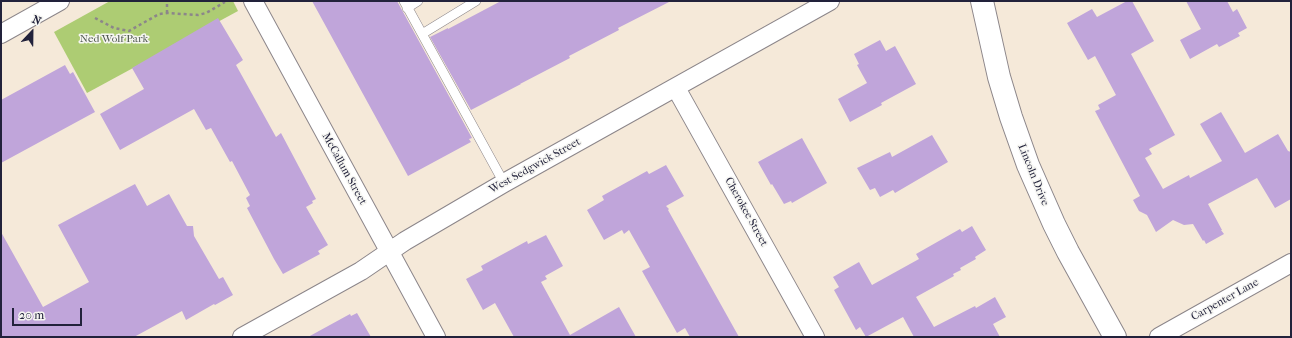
<!DOCTYPE html>
<style>
body{margin:0}
#map{position:relative;width:1292px;height:338px;overflow:hidden;background:#f5e9d9;font-family:"IM FELL French Canon",serif}
canvas{display:block}
.frame{position:absolute;inset:0;border:2px solid #22223b;pointer-events:none}
.north{position:absolute;left:12px;top:12px;width:40px;height:40px;-webkit-text-stroke:3px #f6f6f2;paint-order:stroke;rotate:22deg;font-size:11px;font-weight:700;line-height:16px;text-align:center;color:#22223b}
.north::after{content:'';display:block;margin:auto;width:14px;height:18px;background:#22223b;clip-path:polygon(50% 0,100% 100%,50% 72%,0 100%)}
.scale{position:absolute;left:12px;top:308px;width:70px;height:18px;box-sizing:border-box;border:2px solid #22223b;border-top:0;padding-left:5px;font-size:12px;line-height:14px;white-space:nowrap;color:#22223b;-webkit-text-stroke:3px #f6f6f2;paint-order:stroke}
</style>
<div id="map">
<canvas width="1292" height="338"></canvas>
<div class="frame"></div>
<div class="north">N</div>
<div class="scale">20 m</div>
</div>
<script>
const context = document.querySelector('canvas').getContext('2d');
context.lineJoin = 'round';
function paint(path, color) { context.fillStyle = color; context.fill(path, 'evenodd'); }
const shape = rows => new Path2D(rows.map(r => 'M' + r).join(''));
function trace(path, color, width, dash) { context.strokeStyle = color; context.lineWidth = width; context.lineCap = dash ? 'butt' : 'round'; context.setLineDash(dash || []); context.stroke(path); }
function label(font, color, halo, rows, align = 'center') {
  context.font = font + ' "IM FELL French Canon",serif'; context.lineWidth = 3; context.setLineDash([]); context.textBaseline = 'middle'; context.strokeStyle = halo; context.fillStyle = color; for (const [text, x, y, turn = 0] of rows) {
    context.save(); context.translate(x, y); context.rotate((+turn || 0) * Math.PI / 180); context.textAlign = isNaN(turn) ? turn : align; if (halo) context.strokeText(text, 0, 0); context.fillText(text, 0, 0); context.restore();
  }
}
paint(shape([
 [110,1,233,1,238,11,87,93,54,32]
]), '#adcc73');
paint(shape([
 [312,1,397,1,472,138,469,139,471,142,408,176],
 [501,1,671,1,618,28,619,30,569,56,570,58,520,84,521,84,471,110,430,37,448,28,448,29],
 [1127,1,1132,1,1154,41,1131,54,1175,135,1149,149,1152,154,1145,158,1163,189,1189,175,1190,178,1222,161,1200,124,1221,112,1245,153,1278,134,1288,151,1291,152,1291,199,1275,208,1257,178,1208,204,1222,230,1221,230,1224,234,1206,244,1204,240,1203,241,1193,224,1184,225,1173,220,1156,232,1147,215,1139,211,1133,200,1140,196,1095,111,1100,109,1098,105,1116,95,1095,56,1088,60,1067,23,1092,9,1097,17],
 [1186,1,1227,1,1233,12,1237,9,1247,28,1238,33,1240,36,1219,47,1217,44,1190,59,1180,40,1201,29],
 [218,18,243,60,236,65,276,137,281,133,316,199,312,201,313,203,306,207,328,245,318,251,320,254,283,274,274,259,247,208,250,206,246,198,250,195,232,161,230,162,211,128,206,130,194,109,120,150,100,114,144,89,132,68],
 [880,40,886,51,895,46,916,84,881,103,882,105,850,122,838,99,867,83,857,65,859,64,854,54],
 [65,65,70,74,73,72,95,112,1,163,1,100],
 [932,135,948,162,895,193,893,190,880,197,875,188,870,190,857,168,890,152,892,157],
 [802,138,827,183,792,203,791,201,784,204,772,184,771,185,758,162],
 [666,165,684,196,666,206,669,209,668,210,739,337,690,337,685,328,677,333,642,271,650,267,629,230,624,234,622,230,604,240,587,210,604,200,602,196,647,171,649,174],
 [135,184,147,206,169,194,187,226,193,226,194,236,219,279,223,277,233,295,215,305,214,304,186,320,182,311,134,337,1,337,1,232,43,307,89,282,58,225],
 [972,226,986,250,975,257,976,259,960,268,961,270,953,274,954,276,916,297,934,327,975,306,976,308,995,297,1006,317,993,324,1000,337,914,337,903,317,866,337,860,327,856,330,834,290,839,287,833,277,859,262,872,285,919,259,916,254,960,229,962,232],
 [546,235,563,266,545,276,547,279,541,282,570,335,619,307,636,337,514,337,495,303,483,310,466,279,483,270,481,266,527,241,528,244],
 [357,313,371,337,308,337,350,314,351,316]
]), '#c0a5da');
const lane = shape([
 [404,1,504,183],
 [407,8,418,1],
 [422,34,476,1]
]);
const street = shape([
 [253,1,436,337],
 [1,34,60,1],
 [676,88,815,337],
 [242,337,361,271,405,241,504,183,830,1],
 [1159,337,1291,263]
]);
const primary = shape([
 [982,1,999,77,1011,117,1028,165,1054,224,1068,252,1115,337]
]);
trace(lane, '#8c868a', 10);
trace(street, '#8c868a', 20);
trace(primary, '#8c868a', 24);
trace(shape([
 [167,13,167,1],
 [95,18,114,28,129,31,159,14,167,13,198,15,206,13,225,2]
]), '#8c868a', 2.5, [3, 3]);
trace(lane, '#fff', 9);
trace(street, '#fff', 18);
trace(primary, '#fff', 22);
label('11px', '#4c554c', '#f6f6f2', [
 ["Ned Wolf Park",114,39]
]);
label('11px', '#22223b', '#f6f6f2', [
 ["West Sedgwick Street",535,166,-29],
 ["McCallum Street",344,169,61],
 ["Lincoln Drive",1033,175,68],
 ["Cherokee Street",746,212,61],
 ["Carpenter Lane",1225,300,-29]
]);
</script>
